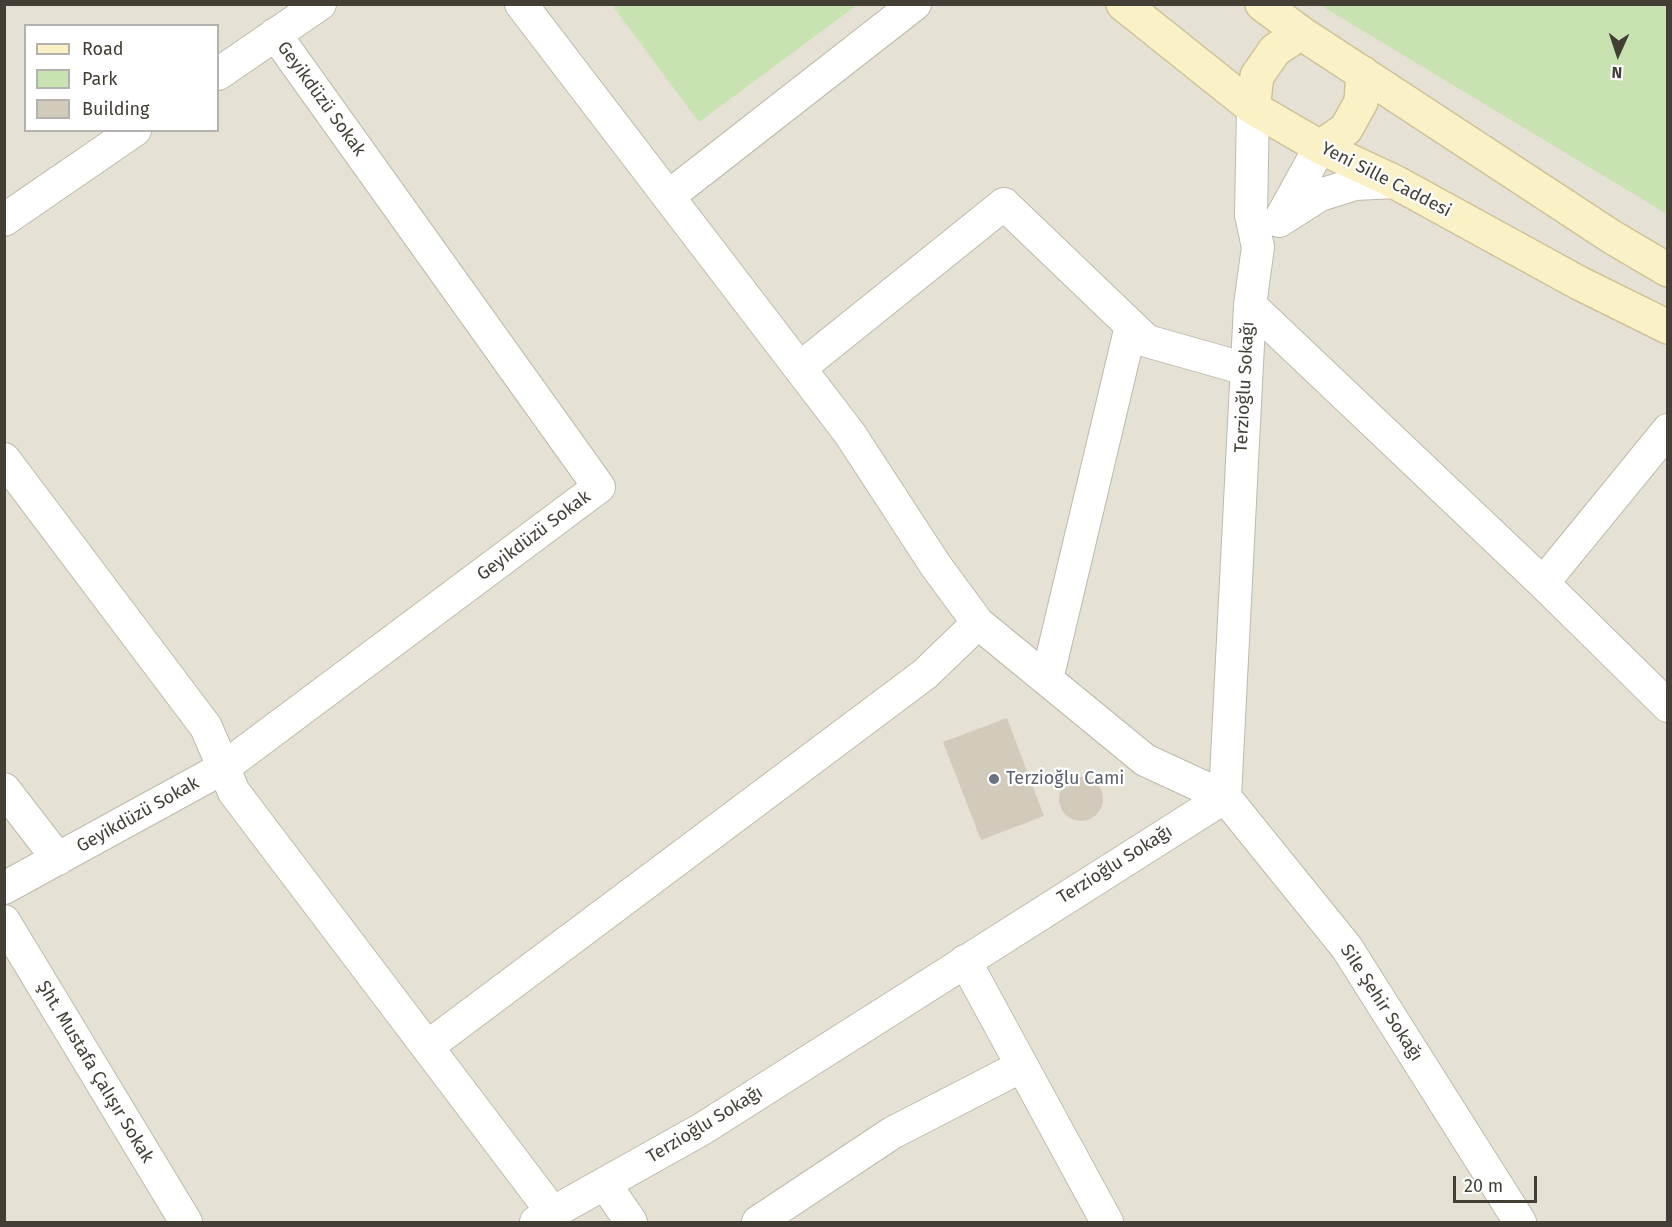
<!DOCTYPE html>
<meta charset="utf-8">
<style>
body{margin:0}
#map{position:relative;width:1672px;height:1227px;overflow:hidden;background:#f1eee5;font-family:"Fira Sans",sans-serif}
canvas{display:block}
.frame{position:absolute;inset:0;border:6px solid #433f35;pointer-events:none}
.legend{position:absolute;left:24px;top:24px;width:195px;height:108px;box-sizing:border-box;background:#fff;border:2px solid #b4b2ae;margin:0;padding:8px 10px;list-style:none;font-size:18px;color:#433f35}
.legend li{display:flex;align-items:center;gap:12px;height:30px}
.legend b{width:30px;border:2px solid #b4b2ae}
.north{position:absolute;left:1588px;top:24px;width:60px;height:60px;-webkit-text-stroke:4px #fff;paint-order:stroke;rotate:183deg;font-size:16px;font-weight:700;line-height:24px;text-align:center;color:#433f35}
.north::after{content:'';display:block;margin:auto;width:21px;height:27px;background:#433f35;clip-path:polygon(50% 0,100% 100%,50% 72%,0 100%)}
.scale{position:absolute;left:1453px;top:1176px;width:84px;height:27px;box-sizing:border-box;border:3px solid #433f35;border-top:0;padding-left:8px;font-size:18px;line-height:21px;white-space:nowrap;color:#433f35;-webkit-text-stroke:4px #fff;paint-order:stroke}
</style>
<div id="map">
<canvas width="1672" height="1227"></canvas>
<div class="frame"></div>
<ul class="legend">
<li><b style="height:8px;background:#faf1c6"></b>Road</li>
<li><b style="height:16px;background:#c9e2b1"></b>Park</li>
<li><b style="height:16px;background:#d2cbbc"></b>Building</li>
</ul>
<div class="north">N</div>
<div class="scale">20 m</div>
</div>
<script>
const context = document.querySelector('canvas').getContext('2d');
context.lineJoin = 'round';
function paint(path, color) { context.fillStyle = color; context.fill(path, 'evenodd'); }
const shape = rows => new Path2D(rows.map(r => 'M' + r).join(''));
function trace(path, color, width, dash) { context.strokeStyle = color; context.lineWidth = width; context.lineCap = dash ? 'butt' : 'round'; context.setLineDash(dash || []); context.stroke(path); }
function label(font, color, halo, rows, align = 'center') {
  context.font = font + ' "Fira Sans",sans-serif'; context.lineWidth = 4.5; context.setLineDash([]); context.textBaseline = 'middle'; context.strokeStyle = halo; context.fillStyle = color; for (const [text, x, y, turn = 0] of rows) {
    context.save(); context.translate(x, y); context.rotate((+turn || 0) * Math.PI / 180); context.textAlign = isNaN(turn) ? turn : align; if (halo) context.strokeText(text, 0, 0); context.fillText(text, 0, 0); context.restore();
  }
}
paint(shape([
 [5,5,1667,5,1667,1222,5,1222],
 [26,26,218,26,218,130,26,130]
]), '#e5e1d4');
paint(shape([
 [612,5,857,5,699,122],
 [1320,5,1667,5,1667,214]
]), '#c9e2b1');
paint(shape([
 [1007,718,1044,816,981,840,943,742],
 '1059 799a22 22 0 1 1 44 0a22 22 0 1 1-44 0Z'
]), '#d2cbbc');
const minor = shape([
 [521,4,850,434,936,566,978,623,1145,760,1225,797,1347,948,1520,1222],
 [218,74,320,4],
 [669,196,915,4],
 [1282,216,1320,147],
 [4,220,135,130],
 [1279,221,1320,195,1355,184,1395,182],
 [1250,305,1543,583,1668,706],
 [800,368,1004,204,1147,341,1246,369],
 [4,459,206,727,234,792,553,1213],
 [1543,583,1668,430],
 [1047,679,1131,326],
 [4,789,58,859],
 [4,888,223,768,599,487,275,34],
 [4,921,186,1222],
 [965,961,1107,1222],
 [427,1047,925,674,978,623],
 [605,1184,631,1222],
 [536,1222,702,1129,1225,797,1250,305,1258,247,1251,215,1253,108],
 [758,1222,892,1133,1022,1066]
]);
const secondary = shape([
 [1123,4,1253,108,1320,147,1395,182,1579,283,1668,327],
 [1262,4,1301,33,1612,237,1668,270],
 [1253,108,1257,76,1275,50,1301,33],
 [1320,147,1346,129,1361,102,1363,73]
]);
trace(minor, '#bfb9ac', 34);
trace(secondary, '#cec398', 36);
trace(minor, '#fff', 32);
trace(secondary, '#faf1c6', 33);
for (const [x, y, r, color] of [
 [994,779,6,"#6b7280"]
]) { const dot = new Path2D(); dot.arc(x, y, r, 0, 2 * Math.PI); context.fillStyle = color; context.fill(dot); trace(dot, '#fff', 2); }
label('18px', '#433f35', '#fff', [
 ["Geyikdüzü Sokak",321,99,54],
 ["Yeni Sille Caddesi",1386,180,27],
 ["Terzioğlu Sokağı",1245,387,-87],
 ["Geyikdüzü Sokak",534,536,-37],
 ["Geyikdüzü Sokak",138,815,-29],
 ["Terzioğlu Sokağı",1115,865,-32],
 ["Sile Şehir Sokağı",1381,1003,57],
 ["Şht. Mustafa Çalışır Sokak",95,1072,59],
 ["Terzioğlu Sokağı",705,1125,-31]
]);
label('18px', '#5b616d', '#fff', [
 ["Terzioğlu Cami",1006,779]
], 'left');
</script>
